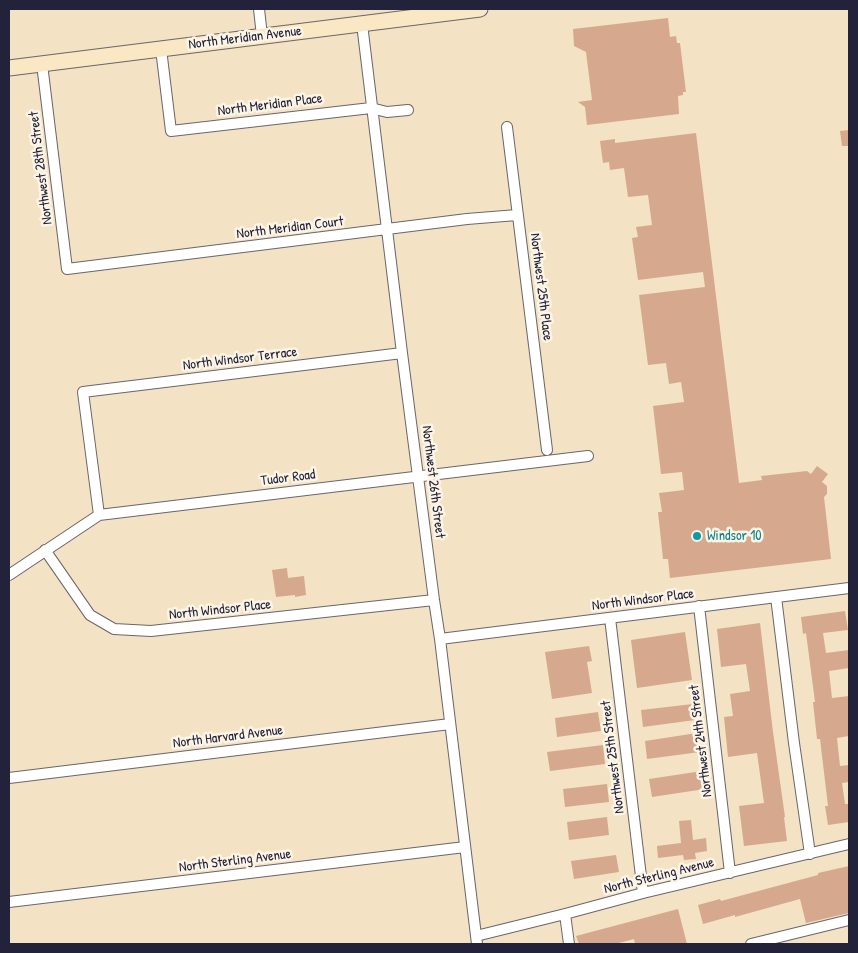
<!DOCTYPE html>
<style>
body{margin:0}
#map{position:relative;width:858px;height:953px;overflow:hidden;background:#f3e2c4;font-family:"Patrick Hand",sans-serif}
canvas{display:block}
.frame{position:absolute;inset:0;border:10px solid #22223b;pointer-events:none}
</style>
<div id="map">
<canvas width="858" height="953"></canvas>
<div class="frame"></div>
</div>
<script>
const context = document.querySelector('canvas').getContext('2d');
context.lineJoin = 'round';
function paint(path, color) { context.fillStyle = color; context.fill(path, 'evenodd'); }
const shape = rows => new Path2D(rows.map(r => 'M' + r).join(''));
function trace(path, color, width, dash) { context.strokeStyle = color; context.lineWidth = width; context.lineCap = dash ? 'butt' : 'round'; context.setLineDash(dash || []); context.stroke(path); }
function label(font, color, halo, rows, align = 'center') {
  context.font = font + ' "Patrick Hand",sans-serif'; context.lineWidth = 5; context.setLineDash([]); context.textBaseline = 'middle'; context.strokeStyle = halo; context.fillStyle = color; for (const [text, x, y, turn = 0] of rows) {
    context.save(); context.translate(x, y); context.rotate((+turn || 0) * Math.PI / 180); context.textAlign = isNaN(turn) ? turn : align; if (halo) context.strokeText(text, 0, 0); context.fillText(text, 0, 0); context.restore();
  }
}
paint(shape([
 [668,18,670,37,676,36,677,43,680,43,686,92,683,92,683,95,678,96,679,114,587,125,585,107,578,102,592,100,586,52,574,46,573,29],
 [849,130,849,146,842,146,840,131],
 [696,133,739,483,762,480,761,476,807,471,811,474,817,466,828,474,822,482,827,486,827,494,824,497,831,559,670,578,668,559,663,559,658,512,662,512,659,493,684,490,682,472,661,474,653,406,684,402,681,382,669,384,666,363,648,365,639,295,705,287,703,272,638,280,632,238,638,237,636,227,652,225,648,195,628,197,624,168,610,170,609,162,603,163,600,141,615,139,615,143],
 [287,568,288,578,304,576,306,595,295,597,295,595,276,597,272,570],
 [845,611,848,630,823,633,826,653,849,650,849,668,829,671,832,698,849,696,849,736,837,738,840,766,849,765,849,782,842,783,845,804,849,804,849,822,828,825,825,806,828,806,820,739,817,739,813,702,815,702,806,633,803,634,801,617],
 [760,623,773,732,785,817,784,817,787,841,744,846,739,806,764,803,757,753,728,757,724,717,733,716,730,694,750,691,746,664,721,667,717,629],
 [685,632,692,680,637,688,631,640],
 [589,646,592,661,587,662,592,693,552,699,545,652],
 [693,704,695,720,643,727,641,710],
 [598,712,601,731,557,737,555,718],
 [697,733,700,752,647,759,645,741],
 [603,745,605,764,550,771,547,752],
 [702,771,705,789,652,797,649,779],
 [607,784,609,802,565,807,563,789],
 [607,817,609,835,569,840,567,822],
 [691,820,693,840,706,838,707,851,695,853,696,859,684,860,683,855,658,858,657,846,681,843,679,821],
 [616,855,619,872,574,879,571,861],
 [849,866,849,913,806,923,800,899,735,917,735,915,703,924,698,905,720,899,721,901,818,875,818,873],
 [678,909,687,944,635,944,634,939,615,944,579,944,576,936]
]), '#d6a98e');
const minor = shape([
 [259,9,262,36],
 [362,24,402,353,434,600,440,639,477,944],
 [161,49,171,131,371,108,387,112,408,110],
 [42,64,67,269,467,219,517,215],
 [507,127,547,450],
 [99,515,83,392,402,353],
 [45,550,90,615,114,629,151,631,434,600],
 [9,575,99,515,588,456],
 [776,597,794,743,810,854],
 [699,606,730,873],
 [610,618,643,893],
 [440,639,849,588],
 [9,778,450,724],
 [9,902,465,847],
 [565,914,569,944],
 [476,936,565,914,643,893,849,844],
 [751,944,849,920]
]);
const secondary = shape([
 [9,68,480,9]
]);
trace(minor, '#6b656b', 12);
trace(secondary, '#6b656b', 17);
trace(minor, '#fff', 10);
trace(secondary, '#fae7c3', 15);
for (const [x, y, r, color] of [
 [697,536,5,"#0f9aa8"]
]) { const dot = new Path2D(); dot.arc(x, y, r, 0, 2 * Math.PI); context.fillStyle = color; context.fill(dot); trace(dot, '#fcf5e5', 2); }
label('14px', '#22223b', '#fcf5e5', [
 ["North Meridian Avenue",245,38,-7],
 ["North Meridian Place",270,105,-7],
 ["Northwest 28th Street",41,168,-97],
 ["North Meridian Court",290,228,-7],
 ["Northwest 25th Place",541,287,83],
 ["North Windsor Terrace",240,359,-7],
 ["Tudor Road",288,478,-7],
 ["Northwest 26th Street",433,482,83],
 ["North Windsor Place",643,600,-7],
 ["North Windsor Place",220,610,-6],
 ["North Harvard Avenue",228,737,-7],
 ["Northwest 24th Street",701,741,-97],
 ["Northwest 25th Street",613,757,-97],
 ["North Sterling Avenue",235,861,-7],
 ["North Sterling Avenue",659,876,-14]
]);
label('14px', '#0d838f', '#fcf5e5', [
 ["Windsor 10",707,536]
], 'left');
</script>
